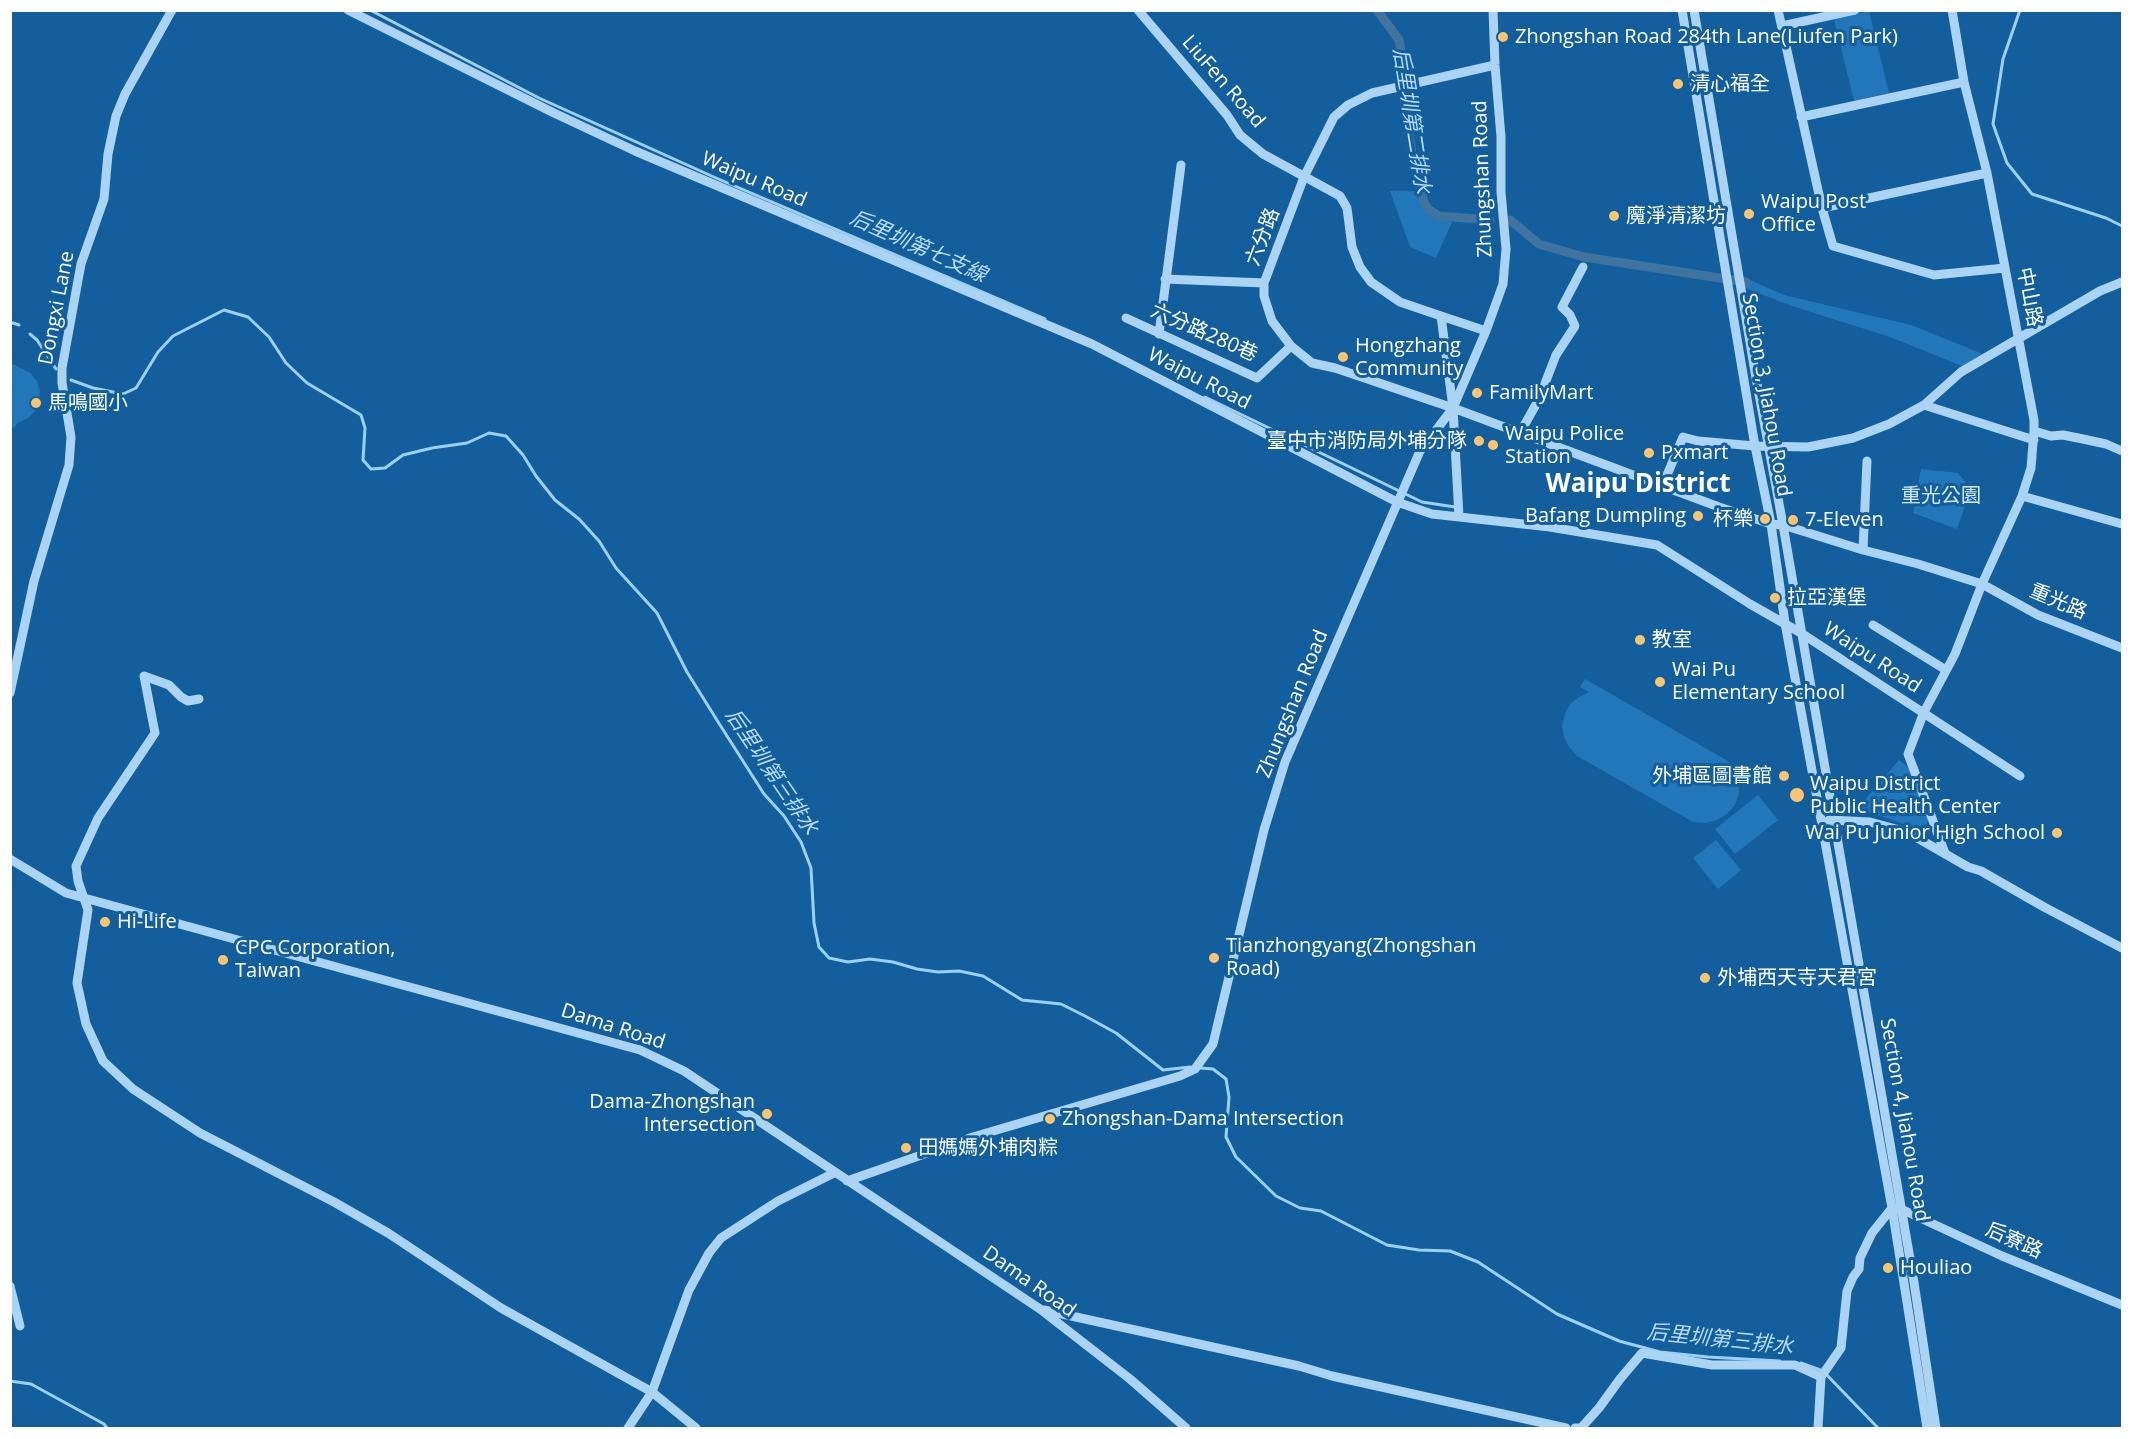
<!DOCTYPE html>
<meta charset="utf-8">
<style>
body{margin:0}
#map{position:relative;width:2133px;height:1439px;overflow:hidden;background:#135e9d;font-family:"Open Sans",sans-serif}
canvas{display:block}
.frame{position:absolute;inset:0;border:12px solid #fff;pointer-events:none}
</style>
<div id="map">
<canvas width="2133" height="1439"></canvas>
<div class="frame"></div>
</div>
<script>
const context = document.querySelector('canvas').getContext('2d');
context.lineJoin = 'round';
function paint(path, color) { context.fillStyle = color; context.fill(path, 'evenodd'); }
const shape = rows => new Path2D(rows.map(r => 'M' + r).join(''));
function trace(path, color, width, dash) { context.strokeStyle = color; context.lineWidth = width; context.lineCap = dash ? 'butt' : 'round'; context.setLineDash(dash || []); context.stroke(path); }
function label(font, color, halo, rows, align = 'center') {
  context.font = font + ' "Open Sans","Noto Sans TC",sans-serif'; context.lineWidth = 6; context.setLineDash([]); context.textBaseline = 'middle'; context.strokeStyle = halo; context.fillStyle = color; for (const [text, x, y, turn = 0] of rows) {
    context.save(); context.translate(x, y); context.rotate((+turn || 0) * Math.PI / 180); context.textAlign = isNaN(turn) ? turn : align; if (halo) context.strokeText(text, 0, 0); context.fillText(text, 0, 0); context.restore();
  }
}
paint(shape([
 [1869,11,1889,93,1854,101,1834,19],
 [1390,191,1417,191,1421,206,1430,216,1452,222,1436,258,1410,247],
 [1748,279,1784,295,1911,325,1983,354,1962,366,1890,337,1792,306,1745,288],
 [11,363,30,373,37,381,40,391,37,409,28,418,17,423,14,428,11,426],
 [1921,469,1958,473,1971,489,1957,529,1913,513],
 [1585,679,1728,761,1735,771,1739,782,1739,794,1735,805,1727,814,1717,820,1705,823,1693,822,1577,756,1569,747,1564,737,1562,726,1565,714,1570,704,1579,697,1589,692,1580,687],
 [1899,760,1908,767,1929,821,1920,830,1858,808],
 [1758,795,1778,820,1735,854,1715,829],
 [1716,840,1741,870,1718,889,1693,858]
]), '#2277ba');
trace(shape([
 [370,10,539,98,716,178,1045,319],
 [2020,10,2003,59,1993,124,2007,163,2032,194,2106,218,2122,226],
 [10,322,19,325],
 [30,334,37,340,56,369],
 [71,380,93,388,123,394,136,388,158,352,173,336,224,310,248,317,269,337,286,363,307,383,361,415,365,428,363,460,371,469,385,468,403,455,432,448,467,443,489,433,506,436,523,455,536,476,555,500,579,519,599,541,616,568,657,613,687,672,720,725,764,794,784,816,801,842,811,868,814,923,819,947,829,958,848,962,870,959,893,962,917,969,938,972,959,971,983,976,1022,1000,1061,1004,1085,1016,1116,1033,1163,1070,1190,1067],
 [1205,397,1422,502,1455,507],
 [1200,1068,1213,1069,1226,1079,1229,1097,1226,1137,1236,1157,1276,1196,1300,1208,1321,1211,1387,1245,1419,1250,1450,1251,1478,1262,1557,1314,1619,1341,1660,1352,1708,1357,1780,1361],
 [10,1322,10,1327],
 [1801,1363,1823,1371,1878,1428],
 [10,1381,31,1384,104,1424,107,1428]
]), '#9cd0f7', 3);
trace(shape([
 [1377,10,1399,40,1403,61,1404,99,1412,154,1424,203,1428,209,1439,216,1490,220],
 [1510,220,1539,244,1584,257,1746,282]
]), '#3f73a0', 9);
trace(shape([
 [348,10,554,113,635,151,1092,344,1397,502,1432,514,1550,527,1657,545,1750,604,1801,633,2020,776],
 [1138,10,1227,115,1240,135,1263,154,1340,196,1347,208,1352,247,1360,267,1371,282,1400,302,1441,316,1453,408,1459,517],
 [1682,10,1755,446,1771,524,1785,623,1892,1208,1927,1428],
 [1694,10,1756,378,1783,525,1913,1276,1936,1428],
 [1778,10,1822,208,1833,246,1934,275,2005,268],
 [1782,26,1855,10],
 [1495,65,1372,93,1348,105,1334,117,1304,177,1264,283,1264,296,1272,321,1291,346,1312,363,1335,368,1453,408,1719,507,1771,524,1783,525,1863,550,1918,564,1982,584,2038,615,2122,648],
 [1801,117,1964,82],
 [1822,208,1987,173],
 [1165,279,1264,283],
 [1441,316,1486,331],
 [1126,318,1257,378,1291,346],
 [1159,334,1181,165],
 [1924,405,2034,440],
 [2034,431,2051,436,2063,435,2083,439,2106,444,2122,451],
 [1520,433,1539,399,1556,355,1575,326,1570,315,1562,307,1583,267],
 [1662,487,1683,437,1698,441,1755,446,1808,447,1853,438,1889,424,1924,405,1961,372,2100,291,2122,282],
 [2022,496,2122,524],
 [1863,550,1867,461],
 [1873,625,1946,670],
 [10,693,34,581,69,465,71,437,62,383,62,368,81,264,104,199,108,154,116,116,125,94,172,10],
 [199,699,188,701,181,697,169,685,144,676,155,733,98,818,76,866,78,881,88,910,77,983,86,1024,103,1061,133,1089,200,1133,334,1202,388,1233,501,1308,652,1392,696,1428],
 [1829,820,1870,822,1907,832,1968,867,1981,871,2044,907,2122,948],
 [1945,853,1908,754,1924,712,1955,654,1982,584,2022,496,2031,468,2034,431,2034,420,1987,173,1964,82,1952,10],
 [10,859,66,893,640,1050,684,1071,1040,1309,1130,1379,1186,1428],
 [847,1181,973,1137,1180,1076,1195,1069,1213,1044,1264,830,1285,762,1420,451,1453,408,1486,331,1503,284,1506,249,1501,192,1501,137,1495,65,1493,10],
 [10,1286,20,1326],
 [1044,1310,1299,1366,1332,1376,1566,1428],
 [628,1428,652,1392,689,1290,709,1253,721,1238,778,1201,834,1173],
 [1575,1428,1581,1428,1599,1408,1620,1379,1642,1353,1712,1365,1795,1365,1821,1377],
 [1818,1428,1821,1377,1841,1348,1847,1291,1853,1277,1859,1269,1860,1258,1872,1233,1892,1208,1901,1209,2002,1256,2122,1305]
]), '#aad3f4', 9);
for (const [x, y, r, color] of [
 [1503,37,6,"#ffc56c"],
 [1678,84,6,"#ffc56c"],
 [1749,214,6,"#ffc56c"],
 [1614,216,6,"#ffc56c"],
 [1343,357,6,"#ffc56c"],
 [1477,393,6,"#ffc56c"],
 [36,403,6,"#ffc56c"],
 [1479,441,6,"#ffc56c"],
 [1493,445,6,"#ffc56c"],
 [1649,453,6,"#ffc56c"],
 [1698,516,6,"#ffc56c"],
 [1765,519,6,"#ffc56c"],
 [1793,520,6,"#ffc56c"],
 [1775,598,6,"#ffc56c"],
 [1640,640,6,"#ffc56c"],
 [1660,682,6,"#ffc56c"],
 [1784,776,6,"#ffc56c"],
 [1797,795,8,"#ffc56c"],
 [2057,833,6,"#ffc56c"],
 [105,922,6,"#ffc56c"],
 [1214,958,6,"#ffc56c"],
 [223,960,6,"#ffc56c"],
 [1705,978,6,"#ffc56c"],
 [767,1114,6,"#ffc56c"],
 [1050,1119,6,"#ffc56c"],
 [906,1148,6,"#ffc56c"],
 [1888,1268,6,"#ffc56c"]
]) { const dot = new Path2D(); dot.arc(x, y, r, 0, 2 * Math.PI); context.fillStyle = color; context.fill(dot); trace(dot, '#135e9d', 2); }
label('20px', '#fff', '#135e9d', [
 ["Zhongshan Road 284th Lane(Liufen Park)",1515,37],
 ["清心福全",1690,84],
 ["Waipu Post",1761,202],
 ["Office",1761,225],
 ["魔淨清潔坊",1626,216],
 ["Hongzhang",1355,346],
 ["Community",1355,369],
 ["FamilyMart",1489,393],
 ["馬鳴國小",48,403],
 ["Waipu Police",1505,434],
 ["Station",1505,457],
 ["臺中市消防局外埔分隊",1467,441,"right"],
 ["Pxmart",1661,453],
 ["Bafang Dumpling",1686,516,"right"],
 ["杯樂",1753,519,"right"],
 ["7-Eleven",1805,520],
 ["拉亞漢堡",1787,598],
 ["教室",1652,640],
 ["Wai Pu",1672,670],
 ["Elementary School",1672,693],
 ["外埔區圖書館",1772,776,"right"],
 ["Waipu District",1810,784],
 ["Public Health Center",1810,807],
 ["Wai Pu Junior High School",2045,833,"right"],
 ["Hi-Life",117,922],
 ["Tianzhongyang(Zhongshan",1226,946],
 ["Road)",1226,969],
 ["CPC Corporation,",235,948],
 ["Taiwan",235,971],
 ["外埔西天寺天君宮",1717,978],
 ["Dama-Zhongshan",755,1102,"right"],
 ["Intersection",755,1125,"right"],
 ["Zhongshan-Dama Intersection",1062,1119],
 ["田媽媽外埔肉粽",918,1148],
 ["Houliao",1900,1268]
], 'left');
label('20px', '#fff', '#135e9d', [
 ["LiuFen Road",1223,82,49],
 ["Zhungshan Road",1483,179,-92],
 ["Waipu Road",754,180,23],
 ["六分路",1263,237,-69],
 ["中山路",2029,297,79],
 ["Dongxi Lane",57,308,-79],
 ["六分路280巷",1204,333,24],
 ["Waipu Road",1199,379,27],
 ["Section 3, Jiahou Road",1766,395,80],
 ["重光路",2058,602,23],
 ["Waipu Road",1872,658,33],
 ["Zhungshan Road",1293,704,-68],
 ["Dama Road",613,1027,18],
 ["Section 4, Jiahou Road",1904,1120,80],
 ["后寮路",2014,1241,24],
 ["Dama Road",1029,1282,35]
]);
label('20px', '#d2eafd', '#135e9d', [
 ["重光公園",1941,496]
]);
label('italic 21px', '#b6dcfa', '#135e9d', [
 ["后里圳第二排水",1411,121,81],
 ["后里圳第七支線",918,247,24],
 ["后里圳第三排水",771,772,56],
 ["后里圳第三排水",1720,1340,6]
]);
label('bold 26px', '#fff', '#135e9d', [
 ["Waipu District",1638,485]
]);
</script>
